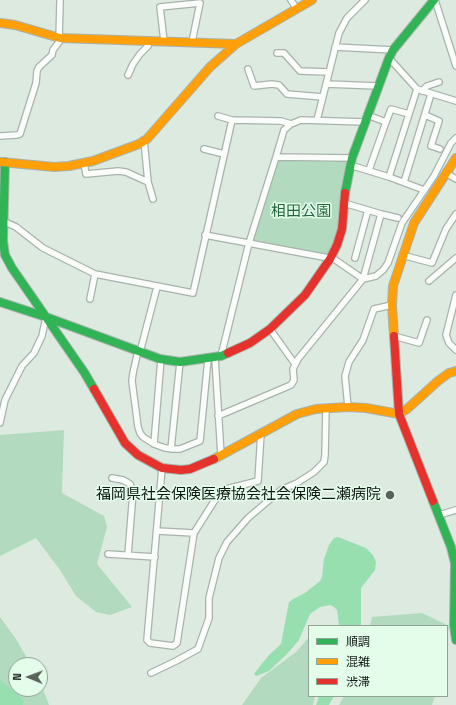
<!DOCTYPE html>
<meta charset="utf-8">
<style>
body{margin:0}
#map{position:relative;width:456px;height:705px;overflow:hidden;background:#ddeae0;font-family:"Space Grotesk","Noto Sans JP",sans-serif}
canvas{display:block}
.legend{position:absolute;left:308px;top:625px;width:140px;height:72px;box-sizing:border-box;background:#e4fdea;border:1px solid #90a395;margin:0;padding:5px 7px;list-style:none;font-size:12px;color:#121b15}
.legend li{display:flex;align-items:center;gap:8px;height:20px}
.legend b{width:20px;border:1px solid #90a395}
.north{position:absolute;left:8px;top:657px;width:40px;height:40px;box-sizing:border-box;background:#e4fdea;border:1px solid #90a395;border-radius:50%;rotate:271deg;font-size:11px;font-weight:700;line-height:16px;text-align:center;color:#121b15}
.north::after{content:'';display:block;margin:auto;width:14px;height:18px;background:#59635c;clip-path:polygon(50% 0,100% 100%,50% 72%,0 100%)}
</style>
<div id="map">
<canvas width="456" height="705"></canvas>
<ul class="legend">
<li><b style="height:5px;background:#30b455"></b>順調</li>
<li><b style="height:5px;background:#ff9f0a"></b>混雑</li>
<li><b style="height:5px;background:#e5322d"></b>渋滞</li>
</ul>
<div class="north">N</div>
</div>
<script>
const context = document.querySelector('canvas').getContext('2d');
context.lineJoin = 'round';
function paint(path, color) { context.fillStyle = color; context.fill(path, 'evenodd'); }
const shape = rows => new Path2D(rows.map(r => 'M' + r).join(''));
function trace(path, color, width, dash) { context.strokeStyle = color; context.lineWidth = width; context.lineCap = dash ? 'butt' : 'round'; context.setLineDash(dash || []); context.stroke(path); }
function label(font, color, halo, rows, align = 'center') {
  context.font = font + ' "Space Grotesk","Noto Sans JP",sans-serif'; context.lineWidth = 3; context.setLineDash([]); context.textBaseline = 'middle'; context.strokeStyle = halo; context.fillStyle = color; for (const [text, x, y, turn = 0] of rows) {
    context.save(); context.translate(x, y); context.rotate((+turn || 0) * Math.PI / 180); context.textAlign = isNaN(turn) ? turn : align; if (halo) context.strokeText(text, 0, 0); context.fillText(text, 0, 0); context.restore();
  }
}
paint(shape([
 [278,160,344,160,346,161,338,231,330,254,321,256,254,243,252,240],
 [64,430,62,493,104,516,107,527,97,564,132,607,110,615,96,612,76,596,60,570,36,538,0,556,0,435],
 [422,613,449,626,447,638,447,626,370,626,372,617],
 [0,617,16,639,31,665,16,665,16,689,40,689,40,681,49,705,7,705,0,686],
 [309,637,309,696,315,696,313,705,242,705,261,678,296,652],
 [344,696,435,696,432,705,339,705]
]), '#b2dabe');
paint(shape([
 [338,537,366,548,373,555,376,562,375,570,361,588,361,626,339,626,337,610,334,607,330,605,320,607,310,614,299,640,287,654,269,671,256,676,254,674,257,670,269,655,281,644,289,602,293,599,305,593,320,581,322,577,324,559,329,545,334,538],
 [0,680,21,697,23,700,23,705,0,705],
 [319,696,334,696,329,705,316,705]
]), '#98dfb0');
const street = shape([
 [291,0,296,8],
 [435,0,456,66],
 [164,41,160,7,200,3,192,42],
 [335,47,393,50],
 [277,53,284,53,300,71,329,72],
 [389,58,417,89,456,101],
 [248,69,254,86,272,84,279,85,287,94,323,97],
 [128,75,133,64,140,54,148,46,149,41],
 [326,84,378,86],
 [422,91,427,86,439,82],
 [367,115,386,122,369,170],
 [425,115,439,121,431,146,440,149],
 [218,116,232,120],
 [317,120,339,33,347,18,365,0],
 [386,122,391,109,409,114],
 [0,136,17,135,20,134,36,83,37,71,39,67,52,55,53,50,59,42,60,0],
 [144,140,148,182,153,199],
 [204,149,224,154],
 [276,157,352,158],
 [84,163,86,174,118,171,126,172,148,182],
 [350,165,389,177,424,190],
 [446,173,456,179],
 [389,177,417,89],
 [404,182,431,94],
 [344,203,381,214],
 [3,221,16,227,43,248,95,274],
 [205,235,334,259,363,279,376,276,383,270,388,263,402,223,434,176,451,143,456,138],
 [402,255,432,263,446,229,456,214],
 [355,258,368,210],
 [429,281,456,258],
 [456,295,446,335,449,343,456,350],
 [90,299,95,274,193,293,232,120,281,121,291,124],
 [270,329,295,364],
 [394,336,419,343,427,320],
 [138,351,133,373,132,381,138,427,140,433,143,437,154,444,165,448,174,449,180,449,200,441,208,359],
 [140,352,157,287],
 [221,356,249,243,276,157,284,130,291,124,301,120,365,122],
 [215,358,221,455],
 [348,407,345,376,349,362,363,340,374,309,392,305],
 [218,416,291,385,294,380,293,369,298,359,363,279,381,214,398,218],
 [0,423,5,400,22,366,34,353,42,336,46,317],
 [154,444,161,359],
 [171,449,180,362],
 [162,468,147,640,150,643,173,646,177,643,194,533,220,492,226,489,258,481,261,433],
 [112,478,123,480,130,484,133,492,160,496],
 [439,515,456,510],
 [157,531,194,533],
 [108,554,155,557],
 [128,555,133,492],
 [151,673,176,661,198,649,209,618,209,598,219,558,227,542,248,518,281,490,297,483,314,472,324,462,325,455,326,408]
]);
const fast = shape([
 [5,162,3,241,5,255,12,268,84,372,94,389],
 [345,193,352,158,389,58,393,50,434,0],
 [0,302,46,317,160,359,180,362,221,356,228,353],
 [433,501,451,547,455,563,454,625,456,640]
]);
const slow = shape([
 [0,23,15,25,60,38,236,44],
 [1,162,54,167,69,166,93,161,139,144,147,139,210,67,236,44,312,0],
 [394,336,392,305,393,286,414,223,456,158],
 [214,459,297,414,316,409,348,407,366,408,399,414,407,409,438,381,449,373,456,371]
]);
const jam = shape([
 [394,336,399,414,433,501],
 [228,353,250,343,270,329,305,295,330,259,337,245,342,229,345,193],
 [94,389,125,443,138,455,162,468,181,470,190,469,214,459]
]);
trace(street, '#a8b3ab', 8);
trace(fast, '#a8b3ab', 10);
trace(slow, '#a8b3ab', 10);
trace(jam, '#a8b3ab', 10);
trace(street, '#fafcfa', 5.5);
trace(fast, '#30b455', 8);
trace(slow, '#ff9f0a', 8);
trace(jam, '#e5322d', 8);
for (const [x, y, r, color] of [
 [390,495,5,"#59635c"]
]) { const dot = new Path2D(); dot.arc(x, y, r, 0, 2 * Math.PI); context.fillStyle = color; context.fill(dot); trace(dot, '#e4fdea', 1.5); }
label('15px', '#23663e', '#e4fdea', [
 ["相田公園",301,212]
]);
label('15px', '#121b15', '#e4fdea', [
 ["福岡県社会保険医療協会社会保険二瀬病院",381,495]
], 'right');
</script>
